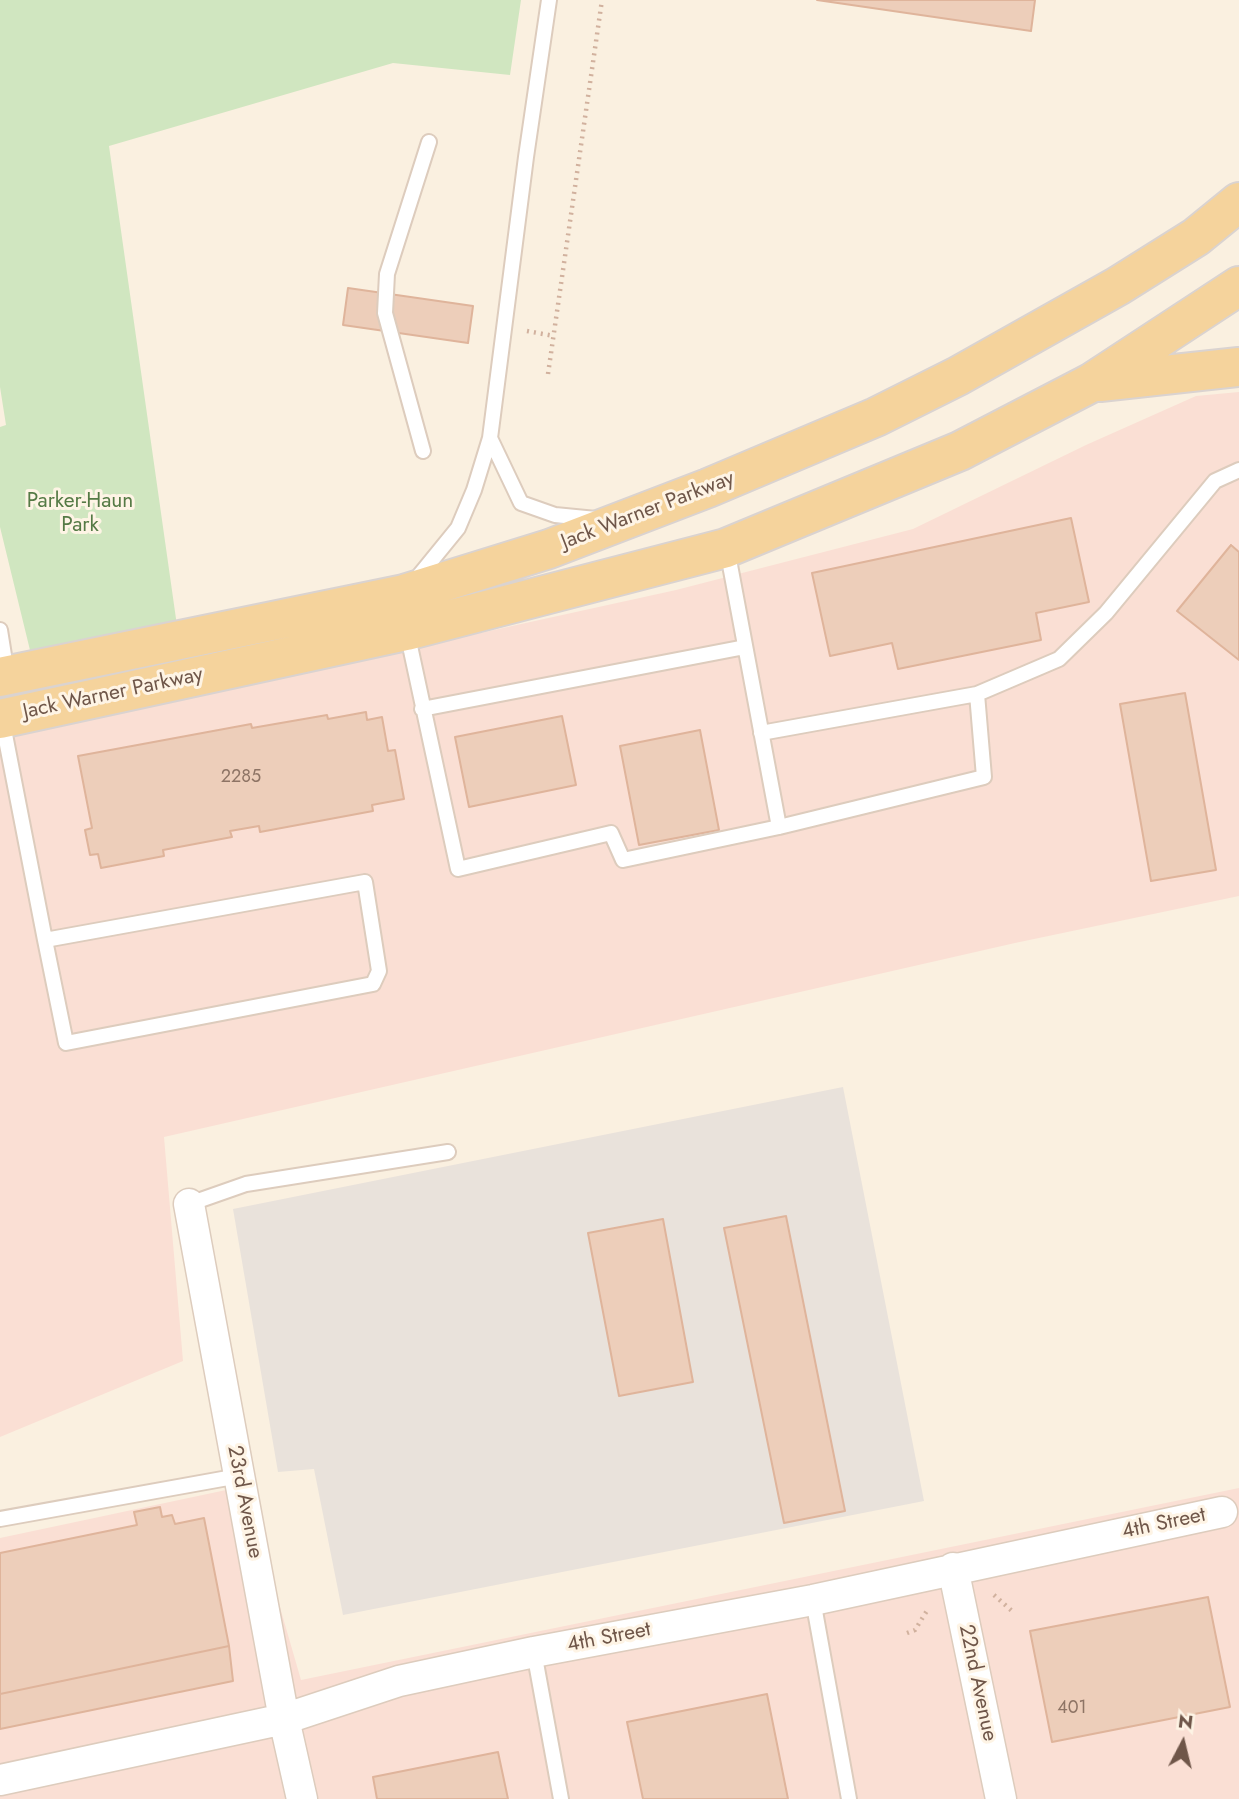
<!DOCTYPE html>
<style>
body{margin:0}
#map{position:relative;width:1239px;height:1799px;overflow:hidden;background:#faf0e0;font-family:Jost,sans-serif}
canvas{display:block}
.north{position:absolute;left:1148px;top:1708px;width:70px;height:70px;-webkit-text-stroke:5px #fef4e5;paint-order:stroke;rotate:7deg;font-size:19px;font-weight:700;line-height:28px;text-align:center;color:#6f5649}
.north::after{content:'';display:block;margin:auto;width:24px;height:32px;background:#6f5649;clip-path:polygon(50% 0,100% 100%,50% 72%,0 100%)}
</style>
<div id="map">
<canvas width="1239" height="1799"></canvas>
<div class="north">N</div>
</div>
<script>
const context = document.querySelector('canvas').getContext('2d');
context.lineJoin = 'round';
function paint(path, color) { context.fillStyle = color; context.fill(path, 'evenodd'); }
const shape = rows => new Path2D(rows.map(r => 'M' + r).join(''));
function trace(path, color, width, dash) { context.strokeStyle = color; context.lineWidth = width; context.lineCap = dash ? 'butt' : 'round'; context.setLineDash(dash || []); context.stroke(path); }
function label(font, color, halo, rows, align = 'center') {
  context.font = font + ' Jost,sans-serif'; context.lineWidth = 6; context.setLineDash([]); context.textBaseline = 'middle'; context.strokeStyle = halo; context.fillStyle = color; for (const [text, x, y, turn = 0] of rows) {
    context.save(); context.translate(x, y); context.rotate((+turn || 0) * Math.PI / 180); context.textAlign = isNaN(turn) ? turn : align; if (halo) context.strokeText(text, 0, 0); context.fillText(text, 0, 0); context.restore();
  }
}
paint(shape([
 [1239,392,1239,896,1015,943,164,1137,183,1361,0,1437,0,730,371,657,676,590,913,529,1086,445,1196,396],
 [245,1486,301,1680,1239,1488,1239,1799,0,1799,0,1538]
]), '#fadfd4');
paint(shape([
 [843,1087,924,1501,343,1615,314,1469,278,1472,233,1209]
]), '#e9e2db');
paint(shape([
 [0,0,521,0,510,75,393,63,109,146,181,654,38,683,0,527,0,427,6,425,0,387]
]), '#d0e6c0');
const building = shape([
 [817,0,1035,0,1031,31,817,0],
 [348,288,473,306,468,343,343,325,348,288],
 [1071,518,1089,602,1036,613,1041,640,898,669,892,643,830,656,812,573,1071,518],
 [1231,545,1239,552,1239,660,1177,611,1231,545],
 [1185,693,1216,870,1151,881,1120,704,1185,693],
 [366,712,367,720,382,717,388,751,395,750,404,799,372,805,373,811,260,832,259,826,230,831,232,837,163,850,164,856,101,868,98,854,90,855,85,830,92,828,78,756,251,724,252,728,327,715,328,719,366,712],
 [562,716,576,785,469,807,455,737,562,716],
 [700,730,719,830,639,845,620,746,700,730],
 [786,1216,845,1511,784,1523,724,1228,786,1216],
 [663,1219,693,1382,619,1396,588,1233,663,1219],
 [160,1507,162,1517,172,1515,175,1524,204,1518,229,1646,0,1694,0,1553,137,1525,134,1512,160,1507],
 [1208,1597,1230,1707,1052,1742,1030,1631,1208,1597],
 [229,1646,233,1681,0,1729,0,1694,229,1646],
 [767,1694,788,1799,643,1799,627,1722,767,1694],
 [498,1752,508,1799,377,1799,373,1777,498,1752]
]);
paint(building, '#edceba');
trace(building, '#dfb49b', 2);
const lane = shape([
 [490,438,521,503,555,515,596,519],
 [423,451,385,313,387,274,429,142],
 [727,549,779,827],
 [414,582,458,528,474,490,490,438,526,157,549,0],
 [0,630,7,674],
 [407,632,458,869,611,833,623,860,779,827,984,777,977,694],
 [422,709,745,647],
 [2,719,45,940,66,1043,373,984,379,971,365,882,45,940],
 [761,733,977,694,1059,659,1106,613,1215,481,1239,470],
 [189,1204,246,1184,448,1152],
 [0,1519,239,1476],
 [813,1600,849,1799],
 [534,1652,561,1799]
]);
const street = shape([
 [189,1204,284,1719,302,1799],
 [953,1568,1001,1799],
 [0,1780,284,1719,399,1681,534,1652,813,1600,1222,1512]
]);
const primary = shape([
 [1100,382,1239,367],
 [0,677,404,594,549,549,708,488,876,417,958,376,1118,286,1196,237,1239,202],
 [0,719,406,631,726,548,960,451,1091,383,1239,286]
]);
trace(lane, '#ddccbd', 18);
trace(street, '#ddccbd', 33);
trace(primary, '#dad3d0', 42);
trace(shape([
 [527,331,554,336],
 [548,374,602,0],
 [994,1595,1012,1611],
 [907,1633,915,1630,928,1609]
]), '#d1b19e', 4.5, [2, 5]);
trace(lane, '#fff', 14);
trace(street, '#fff', 30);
trace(primary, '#f5d39c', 38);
label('18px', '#8e7465', null, [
 ["2285",241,778],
 ["401",1072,1709]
]);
label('21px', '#557a45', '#fef4e5', [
 ["Parker-Haun",80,502],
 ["Park",80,526]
]);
label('21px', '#6f5649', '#fef4e5', [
 ["Jack Warner Parkway",648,511,-21],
 ["Jack Warner Parkway",113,694,-12],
 ["23rd Avenue",244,1502,79],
 ["4th Street",1164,1524,-12],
 ["4th Street",609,1638,-11],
 ["22nd Avenue",977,1683,78]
]);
</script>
